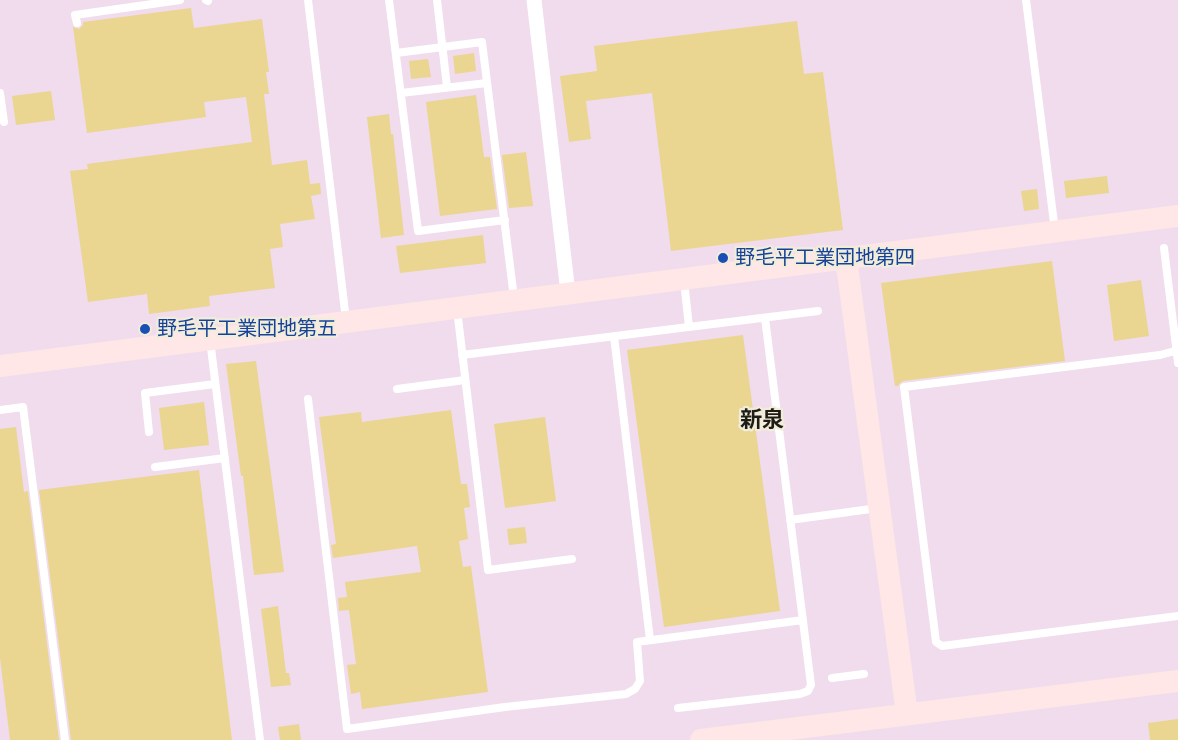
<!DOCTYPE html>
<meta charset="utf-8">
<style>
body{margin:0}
canvas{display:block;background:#f2eddb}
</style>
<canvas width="1178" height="740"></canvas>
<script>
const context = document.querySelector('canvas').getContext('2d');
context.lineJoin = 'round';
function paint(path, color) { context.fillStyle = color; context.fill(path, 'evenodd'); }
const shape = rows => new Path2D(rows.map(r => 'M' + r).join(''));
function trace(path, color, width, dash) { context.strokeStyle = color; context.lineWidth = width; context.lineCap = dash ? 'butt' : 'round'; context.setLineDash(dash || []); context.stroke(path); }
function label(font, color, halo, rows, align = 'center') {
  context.font = font + ' "PT Serif","Noto Sans JP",serif'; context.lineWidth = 4.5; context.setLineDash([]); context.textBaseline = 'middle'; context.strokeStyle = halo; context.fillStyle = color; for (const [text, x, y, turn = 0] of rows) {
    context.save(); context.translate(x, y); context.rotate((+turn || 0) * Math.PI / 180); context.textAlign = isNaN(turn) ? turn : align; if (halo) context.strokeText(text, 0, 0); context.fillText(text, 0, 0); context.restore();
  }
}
paint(shape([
 [0,0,1178,0,1178,740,0,740]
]), '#f0dcec');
paint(shape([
 [191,8,194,28,262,19,269,72,266,72,269,94,264,94,272,165,307,160,310,184,320,183,321,194,311,196,315,219,280,224,283,247,270,249,275,288,209,296,210,306,149,314,147,294,88,302,70,171,88,169,87,164,252,142,246,97,204,102,206,117,87,133,73,27,79,29,83,25,83,22],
 [797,21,804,74,823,72,843,230,671,251,652,93,586,101,591,139,569,142,560,76,597,71,594,46],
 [474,53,476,71,455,74,453,56],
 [428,59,431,77,411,79,409,61],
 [51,91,55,120,16,125,12,96],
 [476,95,484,157,490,157,497,209,440,216,426,102],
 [389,114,391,134,393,134,404,235,381,238,367,117],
 [526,152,533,206,509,208,502,155],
 [1107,176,1109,193,1066,198,1064,181],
 [1037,189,1039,209,1024,211,1021,191],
 [483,235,486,263,400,273,396,246],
 [1052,261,1065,361,903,381,900,383,898,386,895,386,881,283],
 [1141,280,1149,336,1114,341,1107,285],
 [743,335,780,611,664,627,627,350],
 [256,361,284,572,254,575,243,476,241,476,226,364],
 [204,402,209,445,164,450,159,408],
 [451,410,461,484,467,484,470,507,464,508,468,539,459,541,463,567,471,566,488,692,362,709,360,692,351,694,347,665,356,664,349,610,339,611,338,598,347,597,345,582,421,572,417,546,333,558,331,545,336,544,319,417,361,412,362,422],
 [545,417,556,501,505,508,494,424],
 [16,427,24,492,28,491,59,740,10,740,0,658,0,429],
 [199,470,232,740,71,740,39,490],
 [525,527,527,543,509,545,507,529],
 [278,606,286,673,289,673,291,685,271,687,261,609],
 [1178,719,1178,740,1150,740,1148,723],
 [299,724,301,740,280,740,278,727]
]), '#ead591');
trace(shape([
 [206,0,208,1],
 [308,0,346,320],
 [389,0,418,231,505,220],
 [437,0,447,87],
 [1026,0,1055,231],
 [77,23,75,15,180,0],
 [396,53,482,42,514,298],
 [0,93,4,122],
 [401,93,487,83],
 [1164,248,1178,363],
 [684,281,689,327],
 [457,309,488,570,572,559],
 [614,336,650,640],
 [210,340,260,740],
 [1178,350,1160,355,904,387,936,642,942,646,1178,616],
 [462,355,818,311],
 [397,389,465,380],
 [308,399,347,729,505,707,626,694,635,689,640,681,637,642,803,620],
 [0,410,23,407,65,740],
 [149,432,145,393,215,384],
 [155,467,225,458],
 [790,520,878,508],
 [832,678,864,674],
 [678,708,800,694,808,691,811,685,765,318]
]), '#fff', 8);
trace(shape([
 [534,0,568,293]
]), '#fff', 15);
trace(shape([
 [846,258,907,714],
 [0,366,1178,216],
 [701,740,1178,681]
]), '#fee7e6', 22);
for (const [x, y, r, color] of [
 [723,258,6,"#1a4fb4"],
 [145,329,6,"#1a4fb4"]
]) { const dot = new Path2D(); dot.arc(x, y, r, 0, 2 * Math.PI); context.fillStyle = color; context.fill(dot); trace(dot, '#f2eddb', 2); }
label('20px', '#164399', '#f2eddb', [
 ["野毛平工業団地第四",735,258],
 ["野毛平工業団地第五",157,329]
], 'left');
label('bold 22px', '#1e1c15', '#f2eddb', [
 ["新泉",762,421]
]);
</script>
